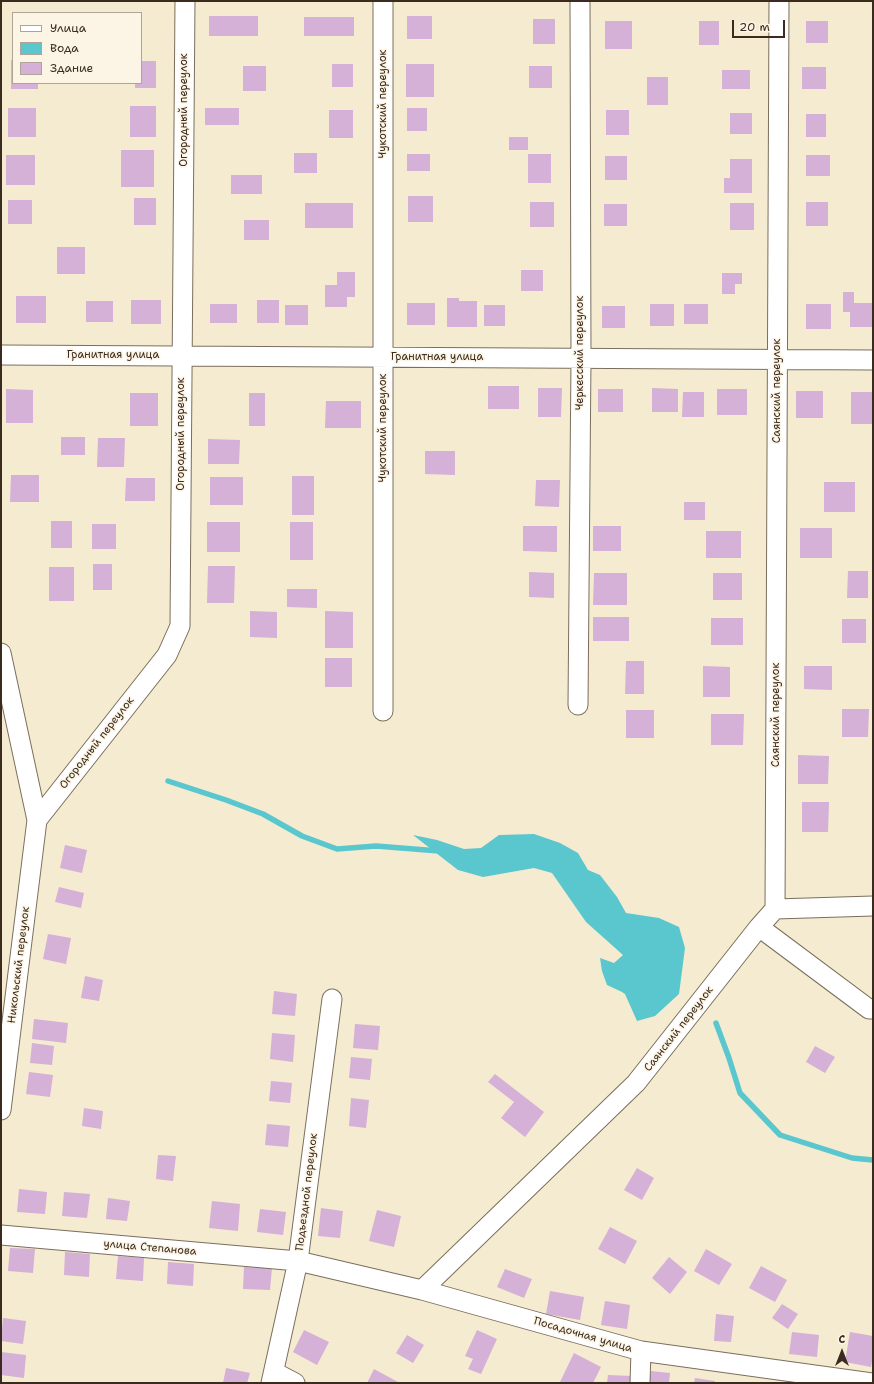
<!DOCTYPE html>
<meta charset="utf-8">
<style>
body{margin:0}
#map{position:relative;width:874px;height:1384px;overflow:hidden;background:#f4ebd1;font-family:"Shantell Sans",sans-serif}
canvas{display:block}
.frame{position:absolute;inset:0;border:2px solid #3b2a1e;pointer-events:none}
.legend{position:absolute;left:12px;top:12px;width:130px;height:72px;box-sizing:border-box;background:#fcf5e5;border:1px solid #afa495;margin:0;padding:5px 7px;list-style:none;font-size:12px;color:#3b2a1e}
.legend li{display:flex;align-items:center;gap:8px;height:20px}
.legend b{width:20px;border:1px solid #afa495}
.north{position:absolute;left:822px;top:1332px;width:40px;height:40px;-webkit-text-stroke:3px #fcf5e5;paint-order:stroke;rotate:0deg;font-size:11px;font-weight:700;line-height:16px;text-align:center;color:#3b2a1e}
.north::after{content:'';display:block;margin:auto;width:14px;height:18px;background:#3b2a1e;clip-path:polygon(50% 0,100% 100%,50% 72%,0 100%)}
.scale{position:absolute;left:732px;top:20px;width:53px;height:18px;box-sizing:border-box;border:2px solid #3b2a1e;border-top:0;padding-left:5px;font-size:12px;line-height:14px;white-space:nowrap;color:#3b2a1e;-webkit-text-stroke:3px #fcf5e5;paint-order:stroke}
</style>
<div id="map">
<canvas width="874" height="1384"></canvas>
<div class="frame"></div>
<ul class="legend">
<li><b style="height:5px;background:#fff"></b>Улица</li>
<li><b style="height:11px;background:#59c7cd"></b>Вода</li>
<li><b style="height:11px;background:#d5b0d7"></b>Здание</li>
</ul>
<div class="north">С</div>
<div class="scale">20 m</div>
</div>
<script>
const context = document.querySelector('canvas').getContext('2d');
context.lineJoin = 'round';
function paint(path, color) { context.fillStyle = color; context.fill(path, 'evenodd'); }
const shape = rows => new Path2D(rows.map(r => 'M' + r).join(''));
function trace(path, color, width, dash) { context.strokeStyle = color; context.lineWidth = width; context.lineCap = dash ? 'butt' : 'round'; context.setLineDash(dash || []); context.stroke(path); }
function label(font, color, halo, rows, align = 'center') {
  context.font = font + ' "Shantell Sans",sans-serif'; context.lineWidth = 3; context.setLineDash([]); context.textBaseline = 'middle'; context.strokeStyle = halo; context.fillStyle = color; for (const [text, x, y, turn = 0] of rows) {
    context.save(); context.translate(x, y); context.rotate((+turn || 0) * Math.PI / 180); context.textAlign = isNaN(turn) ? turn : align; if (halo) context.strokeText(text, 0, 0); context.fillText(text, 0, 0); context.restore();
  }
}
paint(shape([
 [534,834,560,843,578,853,588,870,600,875,617,897,626,913,659,918,679,927,685,948,679,994,655,1016,637,1021,625,994,622,992,607,985,602,971,600,958,614,963,623,955,586,922,552,873,534,868,483,877,458,870,413,835,437,840,464,849,481,848,499,835]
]), '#59c7cd');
trace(shape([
 [168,781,226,800,263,814,302,836,337,849,376,846,439,851],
 [716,1023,729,1058,740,1093,780,1135,852,1158,873,1160]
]), '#59c7cd', 5.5);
paint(shape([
 [209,16,258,16,258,36,209,36],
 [407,16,432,16,432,39,407,39],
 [304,17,354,17,354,36,304,36],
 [533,19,555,19,555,44,533,44],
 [605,21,632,21,632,49,605,49],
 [699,21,719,21,719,45,699,45],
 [806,21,828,21,828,43,806,43],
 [11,60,13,60,13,83,38,83,38,89,11,89],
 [141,61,156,61,156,88,135,88,135,83,141,83],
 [332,64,353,64,353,87,332,87],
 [406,64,434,64,434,97,406,97],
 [243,66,266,66,266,91,243,91],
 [529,66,552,66,552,88,529,88],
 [802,67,826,67,826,89,802,89],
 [722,70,750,70,750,89,722,89],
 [647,77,668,77,668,105,647,105],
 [130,106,156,106,156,137,130,137],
 [8,108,36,108,36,137,8,137],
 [205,108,239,108,239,125,205,125],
 [407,108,427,108,427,131,407,131],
 [329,110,353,110,353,138,329,138],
 [606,110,629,110,629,135,606,135],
 [730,113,752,113,752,134,730,134],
 [806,114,826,114,826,137,806,137],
 [509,137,528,137,528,150,509,150],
 [121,150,154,150,154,187,121,187],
 [294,153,317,153,317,173,294,173],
 [407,154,430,154,430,171,407,171],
 [528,154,551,154,551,183,528,183],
 [6,155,35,155,35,185,6,185],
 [806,155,830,155,830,176,806,176],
 [605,156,627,156,627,180,605,180],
 [730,159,752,159,752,193,724,193,724,178,730,178],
 [231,175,262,175,262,194,231,194],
 [408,196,433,196,433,222,408,222],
 [134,198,156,198,156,225,134,225],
 [8,200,32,200,32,224,8,224],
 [530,202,554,202,554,227,530,227],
 [806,202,828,202,828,226,806,226],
 [305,203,353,203,353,228,305,228],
 [730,203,754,203,754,230,730,230],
 [604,204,627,204,627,226,604,226],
 [244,220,269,220,269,240,244,240],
 [57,247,85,247,85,274,57,274],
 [521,270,543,270,543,291,521,291],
 [337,272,355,272,355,297,347,297,347,307,325,307,325,285,337,285],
 [722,273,742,273,742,284,735,284,735,294,722,294],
 [843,292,854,292,854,303,873,303,873,327,850,327,850,312,843,312],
 [16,296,46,296,46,323,16,323],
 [447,298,459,298,459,301,477,301,477,327,447,327],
 [131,300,161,300,161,324,131,324],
 [257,300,279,300,279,323,257,323],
 [86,301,113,301,113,322,86,322],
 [407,303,435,303,435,325,407,325],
 [210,304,237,304,237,323,210,323],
 [650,304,674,304,674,326,650,326],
 [684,304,708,304,708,324,684,324],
 [806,304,831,304,831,329,806,329],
 [285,305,308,305,308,325,285,325],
 [484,305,505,305,505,326,484,326],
 [602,306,625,306,625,328,602,328],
 [488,386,519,386,519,409,488,409],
 [538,388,562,388,561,417,538,417],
 [652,388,678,389,678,412,652,412],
 [6,389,33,390,33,423,6,423],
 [598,389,623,389,623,412,598,412],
 [717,389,747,389,747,415,717,415],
 [796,391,823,391,823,418,796,418],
 [683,392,704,392,704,417,682,417],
 [851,392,873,392,873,424,851,424],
 [130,393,158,393,158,426,130,426],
 [249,393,265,393,265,426,249,426],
 [326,401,361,401,361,428,325,428],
 [61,437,85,437,85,455,61,455],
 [98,438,125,438,124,467,97,467],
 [208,439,240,440,239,464,208,464],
 [425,451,455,451,455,475,425,474],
 [11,475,39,475,39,502,10,502],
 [292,476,314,476,314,515,292,515],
 [210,477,243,477,243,505,210,505],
 [126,478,155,478,155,501,125,501],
 [536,480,560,480,559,507,535,506],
 [824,482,855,482,855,512,824,512],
 [684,502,705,502,705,520,684,520],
 [51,521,72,521,72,548,51,548],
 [207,522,240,522,240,552,207,552],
 [290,522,313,522,313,560,290,560],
 [92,524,116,524,116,549,92,549],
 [523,526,557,526,557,552,523,551],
 [593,526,621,526,621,551,593,551],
 [800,528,832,528,832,558,800,558],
 [706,531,741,531,741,558,706,558],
 [93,564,112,564,112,590,93,590],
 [208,566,235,566,234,603,207,603],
 [49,567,74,567,74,601,49,601],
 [848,571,868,571,868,598,847,598],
 [529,572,554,573,554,598,529,597],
 [594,573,627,573,627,605,593,605],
 [713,573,742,573,742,600,713,600],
 [287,589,317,589,317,608,287,607],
 [250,611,277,612,277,638,250,637],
 [325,611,353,612,353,648,325,648],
 [593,617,629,617,629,641,593,641],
 [711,618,743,618,743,645,711,645],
 [842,619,866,619,866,643,842,643],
 [325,658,352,658,352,687,325,687],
 [626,661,644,661,644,694,625,694],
 [703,666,730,667,730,697,703,697],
 [804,666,832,666,832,690,804,689],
 [842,709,869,709,868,737,842,737],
 [626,710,654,710,654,738,626,738],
 [711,714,744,714,743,745,711,745],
 [798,755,829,756,828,784,798,784],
 [802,802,829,802,828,832,802,832],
 [65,845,87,850,82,873,60,868],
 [59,887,84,893,81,908,55,902],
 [48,934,71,938,66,964,43,959],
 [85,976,103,980,99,1001,81,998],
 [274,991,297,994,295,1016,272,1014],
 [34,1019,68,1023,66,1043,32,1039],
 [355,1024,380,1026,378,1050,353,1048],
 [272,1033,295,1035,293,1062,270,1059],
 [32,1043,54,1046,52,1065,30,1063],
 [815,1046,835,1057,825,1073,806,1062],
 [351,1057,372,1059,370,1080,349,1078],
 [29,1072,53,1075,50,1097,26,1094],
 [495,1074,544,1112,525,1137,501,1118,514,1102,488,1082],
 [271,1081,292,1083,290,1103,269,1101],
 [351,1098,369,1100,366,1128,349,1126],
 [84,1108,103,1111,101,1129,82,1126],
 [267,1124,290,1126,288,1147,265,1145],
 [158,1155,176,1156,173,1181,156,1179],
 [637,1168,654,1178,642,1200,624,1190],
 [19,1189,47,1192,45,1214,17,1212],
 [64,1192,90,1194,87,1218,62,1216],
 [108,1198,130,1201,127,1221,106,1219],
 [212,1201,240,1204,238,1231,209,1228],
 [321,1208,343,1211,340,1238,318,1236],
 [260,1209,286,1212,283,1235,257,1232],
 [377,1210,401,1216,394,1247,369,1241],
 [610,1227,637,1241,625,1264,598,1249],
 [10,1248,35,1249,33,1273,8,1271],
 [706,1249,732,1264,719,1285,694,1271],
 [65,1252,90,1254,89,1277,64,1275],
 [118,1256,144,1258,143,1281,116,1279],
 [669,1257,687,1272,670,1294,652,1278],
 [168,1262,194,1264,193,1286,167,1284],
 [761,1266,787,1280,775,1302,749,1288],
 [244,1267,272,1268,270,1290,243,1289],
 [505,1269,532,1279,524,1298,497,1287],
 [550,1291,584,1297,580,1320,546,1314],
 [605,1301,630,1305,627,1329,601,1325],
 [782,1304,798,1314,788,1329,772,1318],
 [716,1314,734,1316,731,1342,714,1341],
 [3,1318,26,1321,23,1344,1,1341],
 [304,1330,329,1342,317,1365,293,1352],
 [477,1330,497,1339,481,1374,468,1369,473,1359,465,1356],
 [792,1332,819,1335,817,1357,789,1354],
 [850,1332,873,1336,873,1356,871,1367,845,1362],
 [407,1335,424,1345,413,1363,396,1353],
 [1,1352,26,1355,24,1378,1,1375],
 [574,1353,601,1367,593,1383,560,1382],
 [226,1368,250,1373,247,1383,223,1383],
 [374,1369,398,1382,397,1383,367,1383],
 [651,1371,670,1373,669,1383,649,1383],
 [608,1375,632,1376,631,1383,607,1383],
 [695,1378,715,1381,715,1383,694,1383]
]), '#d5b0d7');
const minor = shape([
 [1,355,873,360],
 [1,653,37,820,1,1110],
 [578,705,581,358,580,1],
 [383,711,383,1],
 [37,820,167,655,180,626,185,1],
 [775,909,873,906],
 [759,927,869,1009,873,1009],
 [1,1235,298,1261,422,1290,641,1351,872,1383],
 [422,1290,636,1083,759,927,775,909,779,1],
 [274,1372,295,1383],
 [271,1383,298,1261,332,999],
 [640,1383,641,1351]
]);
trace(minor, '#7c6e5d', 21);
trace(minor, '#fff', 19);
label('11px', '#3b2a1e', '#fcf5e5', [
 ["Чукотский переулок",383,104,-90],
 ["Огородный переулок",184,110,-90],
 ["Черкесский переулок",580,353,-90],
 ["Гранитная улица",113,355],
 ["Гранитная улица",437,357],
 ["Саянский переулок",777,391,-90],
 ["Чукотский переулок",383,428,-90],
 ["Огородный переулок",181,434,-90],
 ["Саянский переулок",776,715,-90],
 ["Огородный переулок",97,743,-52],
 ["Никольский переулок",19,965,-83],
 ["Саянский переулок",679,1029,-52],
 ["Подъездной переулок",307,1192,-83],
 ["улица Степанова",150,1248,5],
 ["Посадочная улица",583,1335,16]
]);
</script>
